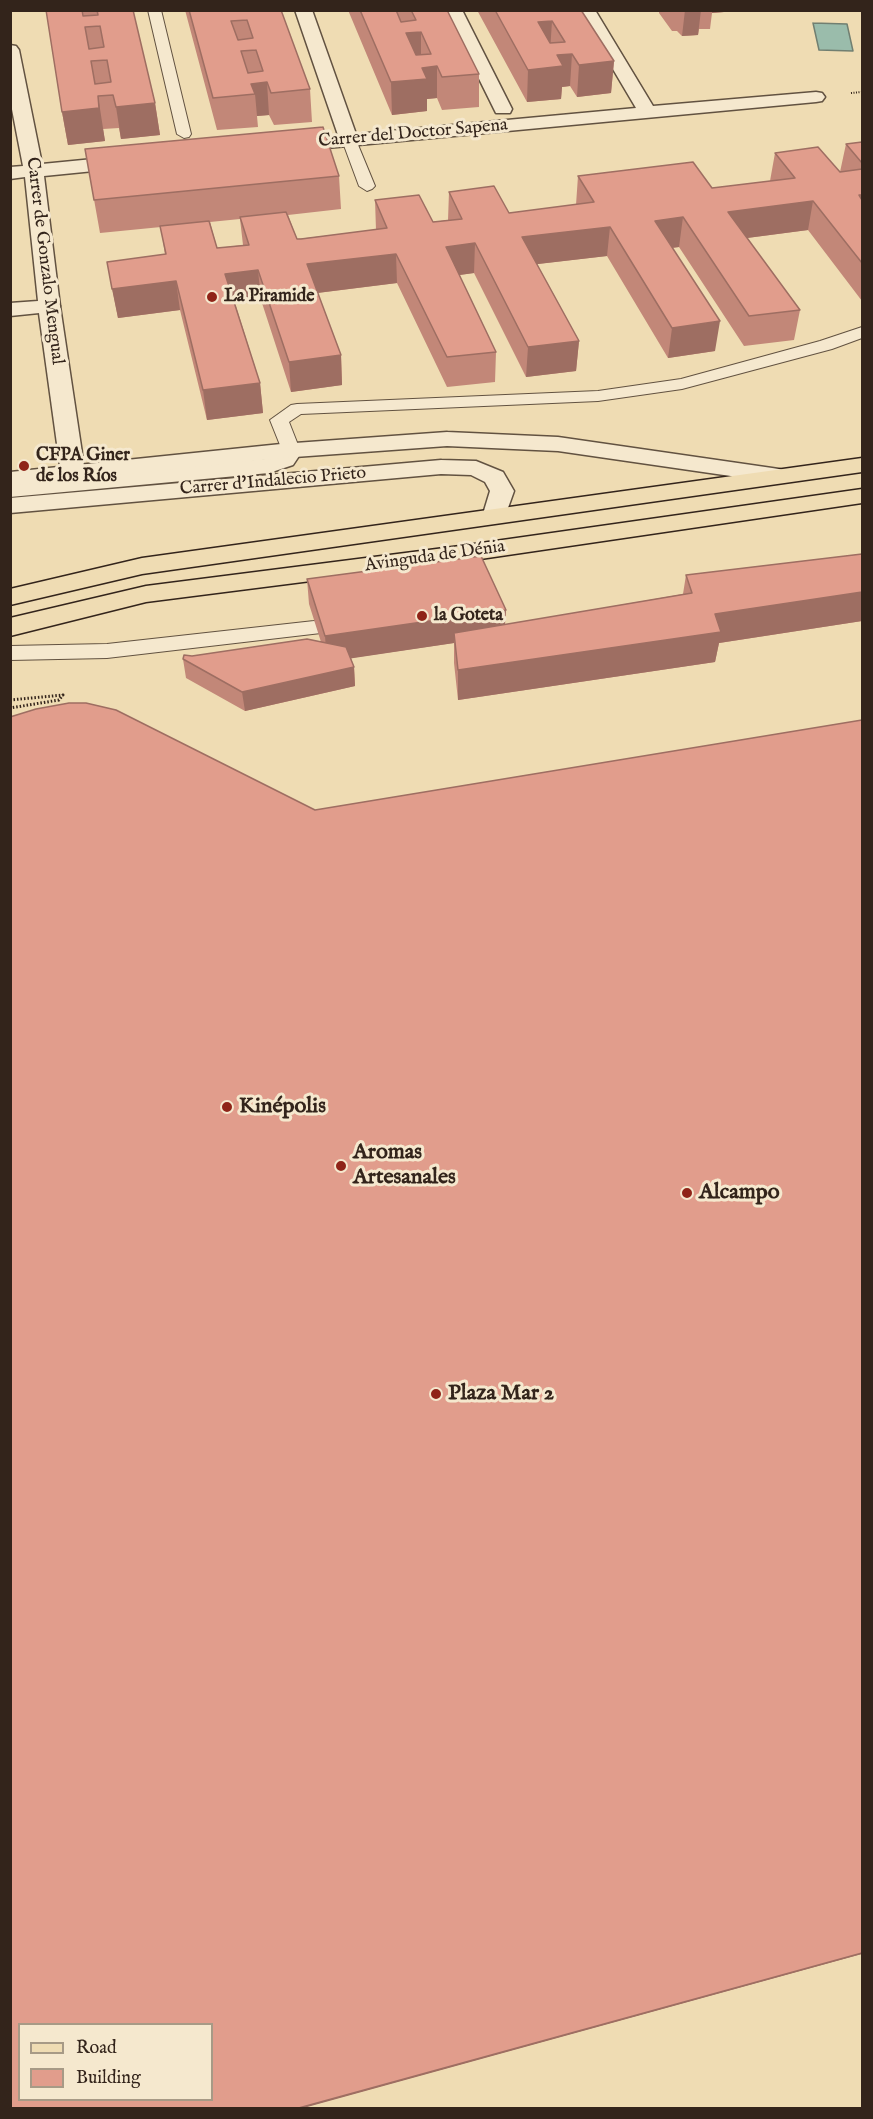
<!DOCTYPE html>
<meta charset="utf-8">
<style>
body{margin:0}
#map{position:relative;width:873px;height:2119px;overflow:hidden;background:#efdcb3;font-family:"IM FELL English",serif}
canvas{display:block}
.frame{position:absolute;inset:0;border:12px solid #33241b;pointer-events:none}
.legend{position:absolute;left:18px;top:2023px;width:195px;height:78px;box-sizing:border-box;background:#f5e8ce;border:2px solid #a79a86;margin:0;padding:8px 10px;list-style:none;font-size:18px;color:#33241b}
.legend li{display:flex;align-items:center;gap:12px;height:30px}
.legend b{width:30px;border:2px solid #a79a86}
</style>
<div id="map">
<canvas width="873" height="2119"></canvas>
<div class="frame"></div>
<ul class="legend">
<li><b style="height:8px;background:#efdcb3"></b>Road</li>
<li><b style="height:16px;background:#e19d8c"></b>Building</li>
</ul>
</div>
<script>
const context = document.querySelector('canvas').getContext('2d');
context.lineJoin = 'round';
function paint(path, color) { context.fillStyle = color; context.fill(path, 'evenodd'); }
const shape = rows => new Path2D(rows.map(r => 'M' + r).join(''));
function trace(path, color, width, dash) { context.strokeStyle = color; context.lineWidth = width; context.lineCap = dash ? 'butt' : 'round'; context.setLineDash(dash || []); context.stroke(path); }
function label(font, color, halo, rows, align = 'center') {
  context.font = font + ' "IM FELL English",serif'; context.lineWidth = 6; context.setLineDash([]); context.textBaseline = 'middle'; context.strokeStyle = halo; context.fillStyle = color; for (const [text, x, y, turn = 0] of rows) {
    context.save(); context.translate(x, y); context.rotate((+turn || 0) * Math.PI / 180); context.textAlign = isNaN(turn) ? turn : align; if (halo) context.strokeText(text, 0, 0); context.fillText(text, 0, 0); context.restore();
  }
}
const water = shape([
 [813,23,847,24,853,51,819,50,813,23]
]);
paint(water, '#9abcab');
trace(water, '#717f71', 1.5);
const service = shape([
 [148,10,161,10,191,134,189,137,184,138,177,134,148,10],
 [349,136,356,140,375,186,372,189,367,191,359,186,342,140,349,136],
 [862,327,862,338,832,349,682,389,598,401,301,414,289,422,300,450,297,454,291,455,285,454,282,450,270,420,291,405,297,404,598,391,681,379,820,341,862,327],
 [314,621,321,623,324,628,321,633,107,658,10,660,10,646,107,644,314,621]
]);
const pedestrian = shape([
 [49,300,57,301,60,306,85,473,81,478,73,480,65,478,61,473,38,306,41,301,49,300]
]);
const minor = shape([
 [295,10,312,10,356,134,636,108,578,10,595,10,653,106,816,92,822,93,825,97,822,101,816,102,284,152,277,150,274,146,277,142,338,135,295,10],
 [445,10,462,10,512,109,510,113,496,113,494,109,445,10],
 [10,45,16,46,19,50,42,164,134,155,141,157,144,161,141,165,134,167,44,176,60,306,57,311,49,312,10,316,10,303,38,301,25,177,10,179,10,167,23,166,10,99,10,45],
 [291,443,299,445,303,450,293,465,269,473,10,497,10,483,265,459,276,455,283,445,291,443]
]);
const tertiary = shape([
 [447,432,558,437,779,469,788,471,791,476,788,481,779,483,558,451,447,446,281,458,10,486,10,472,281,444,447,432],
 [441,460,476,461,503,472,514,491,504,519,495,522,486,519,483,514,490,491,485,482,471,475,441,474,10,513,10,498,441,460]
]);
const primary = shape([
 [862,458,862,472,142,574,10,605,10,589,142,558,862,458],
 [862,489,862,503,460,562,146,602,10,636,10,618,146,586,460,546,862,489]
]);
trace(service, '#625241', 2);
trace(pedestrian, '#625241', 3);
trace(minor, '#625241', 3);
trace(tertiary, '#625241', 3);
trace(primary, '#33241b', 3);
trace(shape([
 [851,93,862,92]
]), '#33241b', 2, [1, 1.5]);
trace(shape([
 [10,700,63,695,59,700,10,708]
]), '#33241b', 3, [1.5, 2]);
paint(service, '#f5e8ce');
paint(pedestrian, '#f5e8ce');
paint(minor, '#f5e8ce');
paint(tertiary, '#f5e8ce');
paint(primary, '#efdcb3');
paint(shape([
 [46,10,133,10,155,103,160,135,121,139,119,128,103,129,105,141,68,145,62,112],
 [185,10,281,10,310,89,312,122,274,125,269,115,257,116,258,127,217,130],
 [348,10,447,10,479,74,479,107,442,110,437,98,427,99,427,111,392,115],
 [477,10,581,10,614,61,611,93,577,97,570,86,562,87,561,99,527,102],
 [659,10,724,10,724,12,712,13,710,29,699,29,698,35,682,36,677,31,672,31,659,13],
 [862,142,862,301,808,230,747,238,800,310,794,340,744,346,679,247,672,248,715,351,668,358,607,256,537,264,579,341,576,371,526,377,474,273,459,275,496,352,495,382,447,387,397,283,317,293,341,355,342,385,291,392,261,300,235,303,260,383,263,413,207,420,180,310,118,318,107,262,165,255,161,227,100,233,85,149,339,176,341,209,288,215,297,239,376,230,375,200,433,222,448,220,449,192,509,213,576,205,578,176,712,188,770,181,775,153,840,172,846,144],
 [240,219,243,245,217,248,210,222],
 [862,554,862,621,719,643,715,662,458,700,454,663,454,643,351,658,354,667,355,686,245,711,186,678,183,659,192,656,321,642,309,604,307,579,506,610,505,625,683,594,686,575]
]), '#c28778');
paint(shape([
 [685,10,701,10,698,35,682,36],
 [712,10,724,10,724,12,712,13],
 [552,21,550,52,538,22],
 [421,32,421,64,406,65,406,33],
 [572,54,570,86,562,87,561,99,527,102,528,70,557,55],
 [614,61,611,93,577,97,579,65],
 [437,66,437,98,427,99,427,111,392,115,391,82,422,68],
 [267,82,269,115,257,116,255,94,251,84],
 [98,96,105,141,68,145,62,112],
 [155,103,160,135,121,139,116,107],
 [813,201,808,230,724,241,728,212],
 [683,217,679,247,652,250,655,221],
 [610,227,607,256,521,266,522,237],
 [475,243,474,273,445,277,446,247],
 [396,254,397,283,309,294,307,264],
 [258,270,261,300,229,304,225,274],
 [176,281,180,310,118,318,112,289],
 [720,321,715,351,668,358,672,328],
 [579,341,576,371,526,377,528,347],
 [341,355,342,385,291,392,289,362],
 [260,383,263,413,207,420,203,390],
 [862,592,862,621,719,643,715,662,458,700,458,670,715,614],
 [506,610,504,636,454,633,454,643,327,662,325,636],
 [354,667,355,686,245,711,242,692],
 [862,1953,862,1954,300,2109,295,2109]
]), '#9e6e62');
const building = shape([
 [46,10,82,10,83,16,98,15,97,10,133,10,155,103,116,107,113,95,98,96,99,108,62,112,46,10],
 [100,26,104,47,89,49,85,27,100,26],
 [107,60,111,82,95,84,91,61,107,60],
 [189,10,281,10,310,89,271,93,267,82,251,84,255,94,213,98,189,10],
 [247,20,253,38,238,40,231,21,247,20],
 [256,50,263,71,248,73,241,51,256,50],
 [360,10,396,10,401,22,416,20,411,10,447,10,479,74,442,77,437,66,422,68,427,79,391,82,360,10],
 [421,32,431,54,416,55,406,33,421,32],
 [495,10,581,10,614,61,579,65,572,54,557,55,563,66,528,70,495,10],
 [552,21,565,42,550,43,538,22,552,21],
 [323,127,339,176,94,200,85,149,323,127],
 [862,142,862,163,846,144,862,142],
 [818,147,840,172,862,169,862,195,859,195,862,200,862,263,813,201,728,212,800,310,749,316,683,217,655,221,720,321,672,328,610,227,522,237,579,341,528,347,475,243,446,247,496,352,447,357,396,254,307,264,341,355,289,362,258,270,225,274,260,383,203,390,176,281,112,289,107,262,166,254,160,226,209,221,217,248,249,245,240,217,286,212,297,239,301,239,387,228,375,200,419,195,433,222,462,219,449,192,494,186,509,213,594,202,578,176,693,162,712,188,795,178,775,153,818,147],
 [862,554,862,592,715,614,721,632,458,670,454,633,692,593,686,575,862,554],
 [481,556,506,610,325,636,307,579,481,556],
 [307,639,346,647,354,667,242,692,183,659,184,655,192,656,307,639],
 [69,703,86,703,116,710,315,810,862,720,862,1953,295,2109,10,2109,10,717,36,709,69,703],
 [20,2025,212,2025,212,2100,20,2100,20,2025]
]);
paint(building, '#e19d8c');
trace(building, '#9e6e62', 1.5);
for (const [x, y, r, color] of [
 [212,297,6,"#8f2418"],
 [24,466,6,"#8f2418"],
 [422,616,6,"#8f2418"],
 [227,1107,6,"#8f2418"],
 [341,1166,6,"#8f2418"],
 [687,1193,6,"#8f2418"],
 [436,1394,6,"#8f2418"]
]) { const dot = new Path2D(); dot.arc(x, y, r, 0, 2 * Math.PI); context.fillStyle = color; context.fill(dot); trace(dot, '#f5e8ce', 2); }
label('18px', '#33241b', '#f5e8ce', [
 ["Carrer del Doctor Sapena",413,134,-5],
 ["Carrer de Gonzalo Mengual",44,261,83],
 ["Carrer d'Indalecio Prieto",273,482,-5],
 ["Avinguda de Dénia",435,557,-8]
]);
label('bold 18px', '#33241b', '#f5e8ce', [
 ["La Piramide",224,297],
 ["CFPA Giner",36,456],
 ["de los Ríos",36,477],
 ["la Goteta",434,616]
], 'left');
label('bold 22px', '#33241b', '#f5e8ce', [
 ["Kinépolis",239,1107],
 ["Aromas",353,1153],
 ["Artesanales",353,1178],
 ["Alcampo",699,1193],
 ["Plaza Mar 2",448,1394]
], 'left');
</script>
